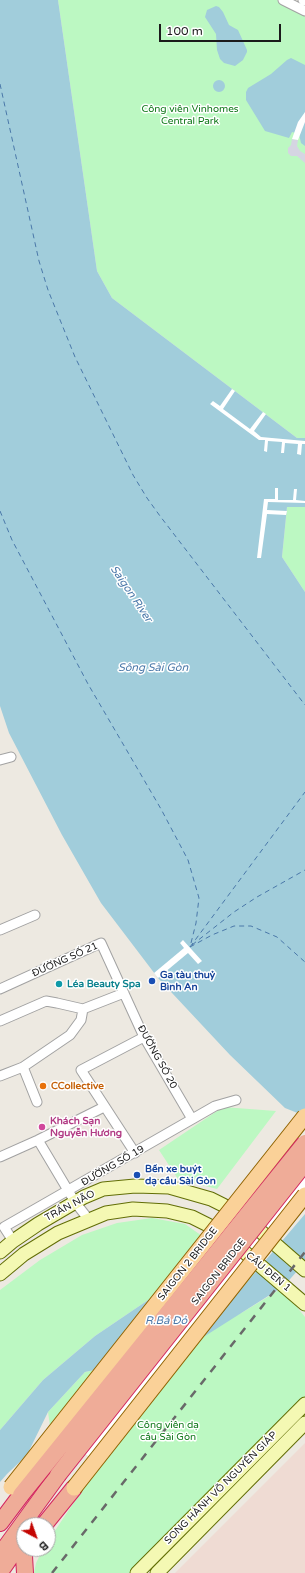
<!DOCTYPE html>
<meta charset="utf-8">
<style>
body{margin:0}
#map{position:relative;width:305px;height:1573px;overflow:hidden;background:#ede9e1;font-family:"Varela Round",sans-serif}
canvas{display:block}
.north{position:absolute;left:16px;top:1517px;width:40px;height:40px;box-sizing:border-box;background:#fff;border:1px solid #a4a4a4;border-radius:50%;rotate:139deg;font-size:11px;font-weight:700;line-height:16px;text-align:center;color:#1b1b1b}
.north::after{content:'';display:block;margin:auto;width:14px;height:18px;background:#c40502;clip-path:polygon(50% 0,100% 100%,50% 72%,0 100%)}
.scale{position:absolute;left:159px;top:24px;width:122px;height:18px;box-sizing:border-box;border:2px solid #1b1b1b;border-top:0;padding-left:5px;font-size:12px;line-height:14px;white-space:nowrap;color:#1b1b1b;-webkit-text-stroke:3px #fff;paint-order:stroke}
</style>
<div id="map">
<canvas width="305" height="1573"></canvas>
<div class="north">B</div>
<div class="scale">100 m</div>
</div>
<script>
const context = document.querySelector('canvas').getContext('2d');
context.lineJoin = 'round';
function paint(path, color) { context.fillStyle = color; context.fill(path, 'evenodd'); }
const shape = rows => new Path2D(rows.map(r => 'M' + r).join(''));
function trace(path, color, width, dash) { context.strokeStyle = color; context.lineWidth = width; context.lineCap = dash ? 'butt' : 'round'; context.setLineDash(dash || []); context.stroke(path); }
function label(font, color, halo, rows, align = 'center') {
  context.font = font + ' "Varela Round",sans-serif'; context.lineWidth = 3; context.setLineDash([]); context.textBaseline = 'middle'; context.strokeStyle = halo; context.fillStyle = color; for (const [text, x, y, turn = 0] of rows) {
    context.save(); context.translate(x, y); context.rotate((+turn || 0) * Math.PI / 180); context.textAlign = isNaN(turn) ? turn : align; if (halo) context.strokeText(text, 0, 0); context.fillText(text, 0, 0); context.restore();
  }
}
paint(shape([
 [305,1443,305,1573,175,1573]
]), '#efdbd3');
paint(shape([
 [58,0,277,0,305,15,305,438,297,438,112,298,97,271],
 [287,507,305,507,305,592,282,557],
 [223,1107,276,1111,217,1189,178,1179,159,1150],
 [152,1218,185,1224,255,1273,242,1288,193,1293,157,1294,95,1336,43,1380,0,1430,0,1290,40,1260,82,1235,117,1223],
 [279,1290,292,1301,305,1317,305,1403,135,1573,34,1573,36,1563,43,1549,48,1549,48,1541,99,1465,50,1426,48,1412,85,1372,132,1362,243,1312]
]), '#bcf8c2');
paint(shape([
 [292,139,298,140,297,146,300,151,305,154,305,163,297,156,291,156,288,153,288,148,291,145]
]), '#d5d5e2');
paint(shape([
 [0,0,58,0,97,271,112,298,297,438,305,438,305,507,287,507,282,557,305,592,305,1116,285,1108,230,1055,158,978,101,903,62,835,9,733,0,706],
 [216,6,219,7,223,12,229,25,238,30,247,50,247,52,243,60,235,66,224,63,220,59,217,50,216,34,205,17,207,10],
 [291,58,305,65,305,146,301,143,299,134,292,132,289,138,265,131,246,100,246,92,248,88,271,74,287,60],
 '213 86a6 6 0 1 1 12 0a6 6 0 1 1-12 0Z',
 [305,1214,305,1262,284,1286,205,1336,132,1362,85,1372,48,1412,27,1455,7,1474,0,1482,0,1430,43,1380,95,1336,157,1294,193,1293,242,1288]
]), '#a1cddb');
paint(shape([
 [305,112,305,122,298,140,292,139,298,122],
 [232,389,235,391,223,409,250,429,263,412,266,414,254,431,261,437,305,441,305,444,302,444,301,455,297,454,298,444,285,443,284,453,281,453,282,442,268,441,267,452,264,451,265,440,259,440,210,404,213,401,220,406],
 [275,488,278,488,278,500,293,500,294,489,297,489,296,500,305,501,305,503,268,502,267,510,287,511,286,515,267,514,261,558,257,558,264,499,275,499],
 [183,940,202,961,198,964,188,953,158,978,154,973,184,948,180,943],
 [305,1155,305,1199,97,1463,75,1446]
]), '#fff');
trace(shape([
 [0,84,39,261,48,290,75,357,133,475,147,498,160,516,305,705],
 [0,511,12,540,88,684,161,809,188,860,199,898,196,923,190,947],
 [192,945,234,912,257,897,305,870],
 [190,947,305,792],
 [190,947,212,935,234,926,251,926,277,937,305,962]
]), '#4a78a9', 1, [5, 4]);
const minor = shape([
 [283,0,305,11],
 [303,0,305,1],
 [0,760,11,757],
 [0,930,35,915],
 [0,989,101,943,144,1037,192,1119],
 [83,1009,124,993],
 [0,1021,46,1001,57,1003,83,1009],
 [23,1067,37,1102],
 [0,1076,23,1067,70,1035,81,1020,83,1009],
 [38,1140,75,1202,89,1220],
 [135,1153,81,1070,144,1037],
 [0,1157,38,1140,104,1107],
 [13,1241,4,1227,215,1106,236,1100]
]);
const secondary = shape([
 [0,1252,13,1241,38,1224,84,1197,103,1189,135,1186,169,1187,211,1199,223,1205,259,1230,305,1270],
 [0,1274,24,1254,58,1233,106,1213,133,1209,167,1211,192,1217,210,1226,242,1250,305,1304],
 [137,1573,305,1404],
 [157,1573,305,1423]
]);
const trunk = shape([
 [0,1523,21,1495],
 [44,1525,74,1488],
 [23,1539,25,1573],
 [0,1555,58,1475],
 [0,1572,16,1549]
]);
trace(minor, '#a2a2a2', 11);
trace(secondary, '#626e06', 15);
trace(trunk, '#d3255f', 18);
trace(minor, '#fff', 9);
trace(secondary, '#f4f8b3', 13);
trace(trunk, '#efac98', 16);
trace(shape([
 [52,1573,305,1252]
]), '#696969', 2.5, [8, 8]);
const primaryBridge = shape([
 [11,1487,305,1116],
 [74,1488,305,1195]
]);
const trunkBridge = shape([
 [58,1475,305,1163],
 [21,1495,305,1143]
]);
trace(primaryBridge, '#906302', 17, []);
trace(trunkBridge, '#d3255f', 18, []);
trace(primaryBridge, '#fad198', 15);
trace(trunkBridge, '#efac98', 16);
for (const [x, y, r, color] of [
 [152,981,4,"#1a4fb4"],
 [59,984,4,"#0f9aa8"],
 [43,1086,4,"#e8710a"],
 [42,1127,4,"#d1479c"],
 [137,1175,4,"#1a4fb4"]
]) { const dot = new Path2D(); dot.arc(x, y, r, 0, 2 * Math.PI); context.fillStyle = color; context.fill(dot); trace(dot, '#fff', 1.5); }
label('10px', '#0c7616', '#fff', [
 ["Công viên Vinhomes",190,109],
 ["Central Park",190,121],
 ["Công viên dạ",168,1425],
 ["cầu Sài Gòn",168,1437]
]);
label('10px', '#1b1b1b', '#fff', [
 ["ĐƯỜNG SỐ 21",65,960,-24],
 ["ĐƯỜNG SỐ 20",157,1057,61],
 ["ĐƯỜNG SỐ 19",113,1166,-30],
 ["TRẦN NÃO",70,1206,-28],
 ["SAIGON 2 BRIDGE",188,1264,-52],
 ["SAIGON BRIDGE",219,1272,-52],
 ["CẦU ĐEN 1",268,1272,40],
 ["SONG HÀNH VÕ NGUYÊN GIÁP",221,1488,-45]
]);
label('bold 10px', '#164399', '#fff', [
 ["Ga tàu thuỷ",160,975],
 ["Bình An",160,987],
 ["Bến xe buýt",145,1169],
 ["dạ cầu Sài Gòn",145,1181]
], 'left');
label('bold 10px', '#0d838f', '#fff', [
 ["Léa Beauty Spa",67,984]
], 'left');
label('bold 10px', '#c56008', '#fff', [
 ["CCollective",51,1086]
], 'left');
label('bold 10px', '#b23c85', '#fff', [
 ["Khách Sạn",50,1121],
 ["Nguyễn Hương",50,1133]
], 'left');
label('italic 11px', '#4a78a9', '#fff', [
 ["Saigon River",131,594,56],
 ["Sông Sài Gòn",153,668],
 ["R.Bá Đỏ",166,1321]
]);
</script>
